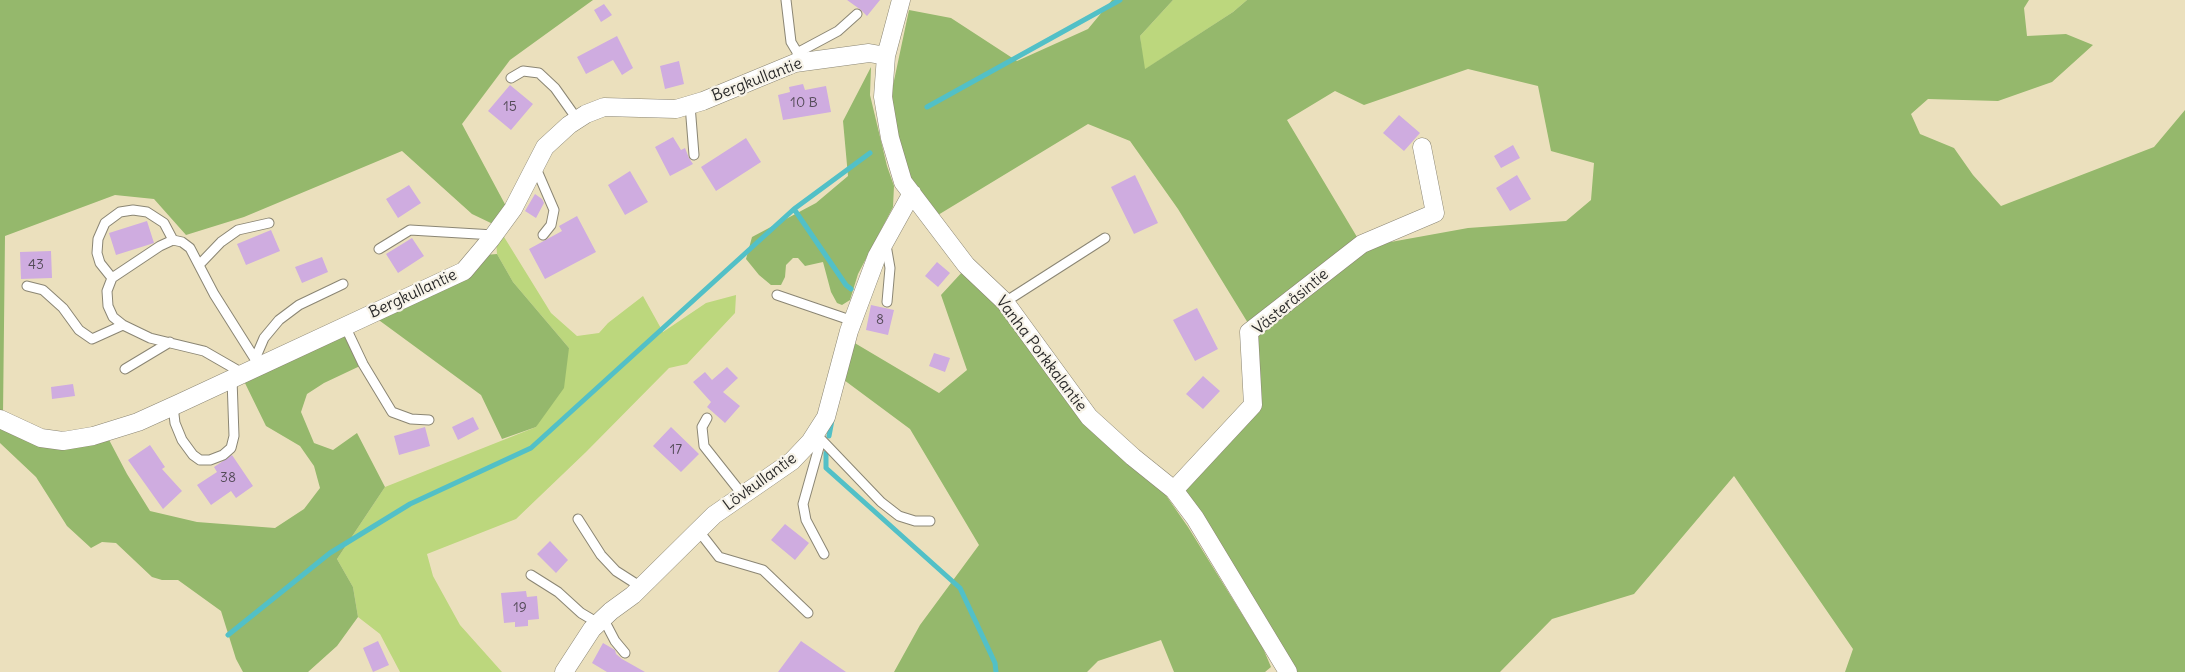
<!DOCTYPE html>
<meta charset="utf-8">
<style>
body{margin:0}
canvas{display:block;background:#ebe0bd}
</style>
<canvas width="2185" height="672"></canvas>
<script>
const context = document.querySelector('canvas').getContext('2d');
context.lineJoin = 'round';
function paint(path, color) { context.fillStyle = color; context.fill(path, 'evenodd'); }
const shape = rows => new Path2D(rows.map(r => 'M' + r).join(''));
function trace(path, color, width, dash) { context.strokeStyle = color; context.lineWidth = width; context.lineCap = dash ? 'butt' : 'round'; context.setLineDash(dash || []); context.stroke(path); }
function label(font, color, halo, rows, align = 'center') {
  context.font = font + ' Delius,sans-serif'; context.lineWidth = 4.5; context.setLineDash([]); context.textBaseline = 'middle'; context.strokeStyle = halo; context.fillStyle = color; for (const [text, x, y, turn = 0] of rows) {
    context.save(); context.translate(x, y); context.rotate((+turn || 0) * Math.PI / 180); context.textAlign = isNaN(turn) ? turn : align; if (halo) context.strokeText(text, 0, 0); context.fillText(text, 0, 0); context.restore();
  }
}
paint(shape([
 [1173,0,1247,0,1233,12,1144,70,1140,36],
 [501,232,551,313,577,336,599,333,608,323,643,296,663,332,706,303,736,295,735,313,687,364,669,368,586,452,516,519,427,554,433,576,460,625,502,672,400,672,380,634,358,617,353,587,337,559,385,487,536,427,569,348,513,282,497,254,496,240]
]), '#bcd77d');
paint(shape([
 [0,0,593,0,510,60,462,124,507,208,495,225,472,214,402,151,244,217,186,235,154,199,115,195,5,236,3,415,0,414],
 [1112,0,1173,0,1140,36,1145,69,1233,12,1247,0,2029,0,2024,8,2027,36,2066,34,2093,45,2052,82,1998,101,1928,99,1911,114,1920,134,1954,148,1973,175,2001,206,2154,147,2185,110,2185,672,1845,672,1853,649,1734,476,1634,594,1552,619,1500,672,1294,672,1181,489,1258,408,1254,333,1363,247,1468,228,1566,221,1591,200,1594,163,1551,151,1538,86,1468,69,1364,105,1335,91,1287,120,1360,242,1251,328,1178,209,1130,141,1088,124,938,215,909,176,893,119,892,90,909,10,951,18,1017,61,1088,29],
 [871,67,870,95,887,166,894,186,893,207,858,274,850,300,842,305,837,303,831,292,823,262,805,266,798,258,793,258,786,265,785,277,781,285,771,285,759,275,746,259,752,237,816,203,848,176,843,121],
 [497,254,513,282,569,348,564,388,536,427,502,439,481,395,376,318,446,289,485,255],
 [964,270,1163,491,1188,527,1263,648,1271,667,1265,672,1174,672,1161,640,1098,661,1087,672,894,672,920,625,979,545,910,429,844,380,853,342,939,393,967,370,941,295],
 [342,332,360,366,324,383,307,394,301,412,314,443,333,450,357,433,385,487,337,559,353,587,358,617,337,646,308,672,243,672,236,659,221,611,178,580,162,580,152,577,116,543,102,542,91,548,67,526,36,477,0,443,0,429,107,436,127,474,150,511,197,522,275,528,304,509,320,488,314,466,300,446,266,426,242,377]
]), '#95b86c');
trace(shape([
 [927,107,1120,0],
 [851,289,846,285,794,209,870,153],
 [829,436,832,420],
 [826,453,826,468,960,588,995,663,996,672],
 [228,635,330,553,410,504,531,448,794,209]
]), '#52c0c7', 5);
paint(shape([
 [847,0,880,0,867,16,861,10],
 [604,4,612,15,601,22,594,10],
 [617,36,633,68,622,75,613,60,586,74,577,57],
 [679,61,684,84,665,89,660,66],
 [803,84,805,90,826,86,831,112,783,120,778,95,790,92,789,87],
 [510,85,533,104,511,130,488,111],
 [1399,115,1420,133,1404,151,1383,133],
 [673,137,681,150,685,148,689,158,693,164,670,176,655,147],
 [746,138,761,162,716,191,701,167],
 [1513,145,1520,158,1501,168,1494,156],
 [630,171,648,202,625,215,608,185],
 [1135,175,1158,223,1134,234,1111,187],
 [1517,175,1531,199,1510,211,1496,188],
 [409,185,421,203,398,218,386,199],
 [535,194,542,199,544,203,536,218,525,211],
 [577,216,596,252,545,279,529,249,562,231,559,226],
 [147,221,154,243,116,255,109,233],
 [271,230,280,251,246,265,237,244],
 [412,238,424,256,398,273,386,254],
 [51,251,52,278,21,279,20,252],
 [322,257,328,272,302,283,295,267],
 [937,262,950,273,938,287,925,276],
 [871,305,894,310,888,335,866,330],
 [1197,308,1218,349,1195,361,1173,320],
 [934,353,950,358,945,372,929,366],
 [727,367,738,378,723,392,740,406,725,423,707,407,711,402,693,382,705,372,712,380],
 [1203,376,1220,391,1203,409,1186,394],
 [73,384,75,396,52,399,51,387],
 [473,417,479,429,458,440,452,427],
 [425,427,430,446,399,455,394,436],
 [671,427,699,454,681,472,653,446],
 [150,445,165,467,162,469,182,491,163,509,128,460],
 [232,455,253,486,236,498,231,491,211,505,197,485,217,472,214,467],
 [785,524,809,543,795,560,771,540],
 [550,541,568,560,556,573,537,554],
 [526,591,527,597,537,596,539,619,528,620,528,626,515,627,515,622,504,623,501,593],
 [378,641,389,665,373,672,363,648],
 [801,641,846,672,778,672],
 [603,643,615,650,616,654,622,659,645,672,607,672,592,663]
]), '#cface0');
const lane = shape([
 [786,0,791,42,800,57],
 [797,53,838,31,857,14],
 [511,78,523,71,539,73,555,88,577,119],
 [690,105,694,155],
 [535,166,554,210,551,225,543,235],
 [886,245,890,268,887,302],
 [379,249,410,230,494,235],
 [199,265,221,242,238,230,269,223],
 [112,278,100,263,97,253,98,239,105,223,120,212,133,210,147,212,164,223,173,240],
 [27,286,43,290,63,308,79,330,92,339,123,325],
 [777,295,853,321],
 [1005,302,1105,238],
 [345,326,363,364,392,412,411,419,429,420],
 [255,359,264,338,279,320,299,305,343,284],
 [125,369,170,342],
 [244,374,204,351,150,338,123,325,113,317,108,306,107,291,112,278,160,246,173,240,182,242,190,248,214,294,260,367],
 [173,406,175,423,182,440,193,455,200,460,210,460,223,455,231,448,234,436,232,379],
 [707,418,702,427,704,446,742,494],
 [816,434,881,502,899,516,915,521,930,521],
 [821,440,803,504,806,520,824,554],
 [578,519,601,555,616,571,641,587],
 [698,530,719,557,763,570,808,613],
 [531,575,558,592,581,613,598,623],
 [603,618,615,641,625,653]
]);
const street = shape([
 [901,0,886,56,883,97,890,138,903,182,966,265,1005,302,1089,417,1133,457,1174,490,1195,518,1288,672],
 [0,419,41,438,63,441,93,436,138,422,180,403,464,271,491,239,513,209,545,147,569,125,586,114,604,107,676,109,703,101,795,63,869,53,886,56],
 [1174,490,1253,405,1249,332,1362,244,1435,213,1422,147],
 [564,672,592,629,611,611,633,595,714,515,792,461,810,442,826,417,849,331,877,256,912,193]
]);
trace(lane, '#8b8674', 11);
trace(street, '#8b8674', 19);
trace(lane, '#fff', 9);
trace(street, '#fff', 18);
label('14px', '#544b58', null, [
 ["10 B",804,103],
 ["15",510,107],
 ["43",36,265],
 ["8",880,320],
 ["17",676,450],
 ["38",228,478],
 ["19",520,608]
]);
label('16px', '#2b2b2b', '#f7f3e8', [
 ["Bergkullantie",757,80,-21],
 ["Bergkullantie",413,294,-25],
 ["Västeråsintie",1291,302,-40],
 ["Vanha Porkkalantie",1041,354,53],
 ["Lövkullantie",760,482,-36]
]);
</script>
